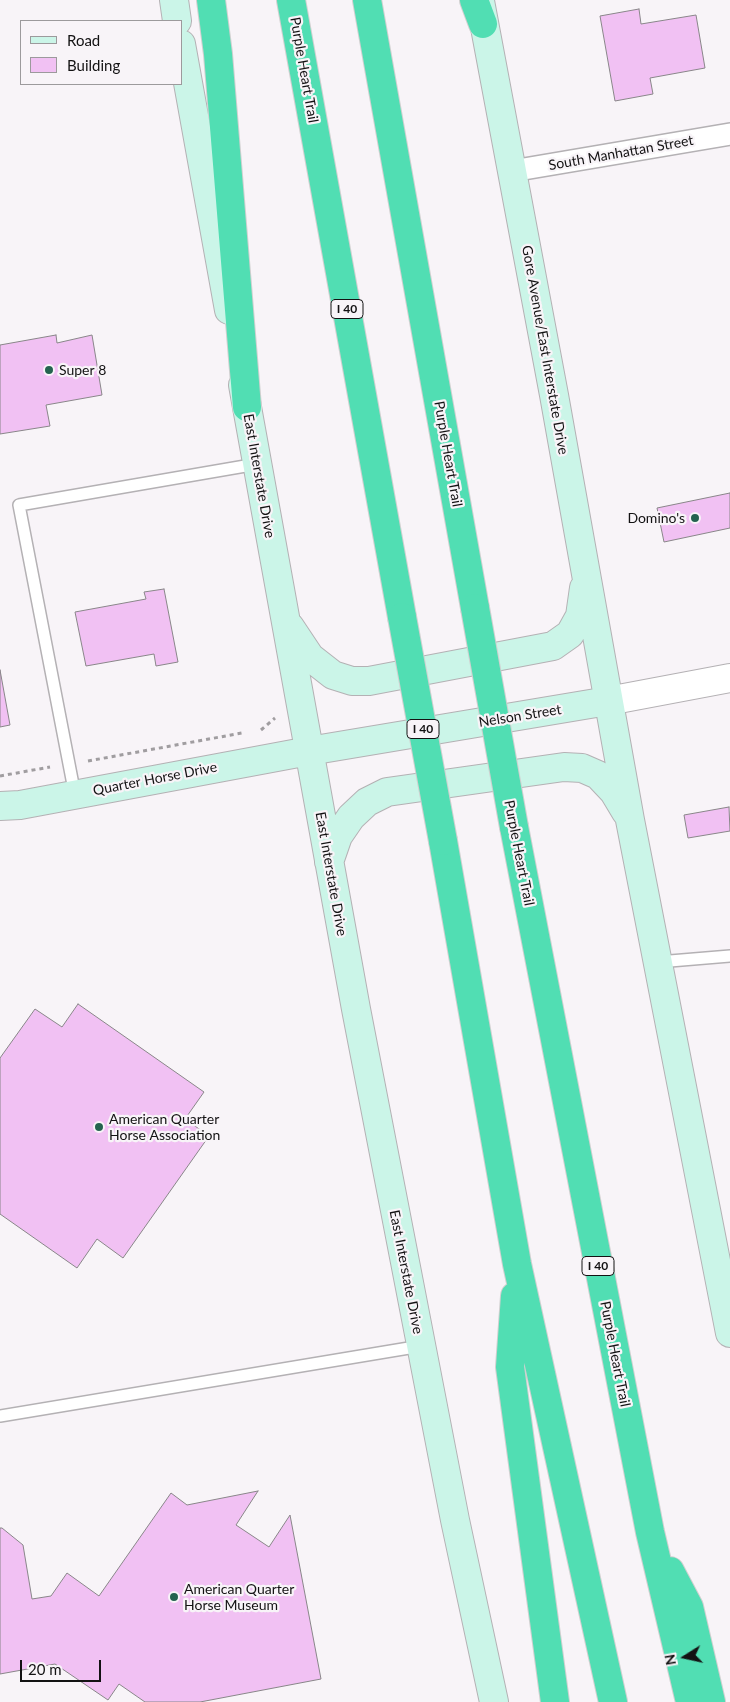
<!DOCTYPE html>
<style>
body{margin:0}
#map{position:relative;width:730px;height:1702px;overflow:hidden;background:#f8f4f8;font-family:Lato,sans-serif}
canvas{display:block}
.legend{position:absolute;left:20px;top:20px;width:162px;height:65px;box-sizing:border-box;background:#f8f4f8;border:1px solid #9c9a9c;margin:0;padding:6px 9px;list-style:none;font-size:15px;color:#131213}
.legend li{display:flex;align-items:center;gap:10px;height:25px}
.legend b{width:25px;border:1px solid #9c9a9c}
.north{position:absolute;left:660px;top:1632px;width:50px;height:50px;-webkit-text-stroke:4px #f8f4f8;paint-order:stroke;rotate:260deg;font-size:14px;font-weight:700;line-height:20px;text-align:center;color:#131213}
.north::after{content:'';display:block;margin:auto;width:18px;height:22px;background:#131213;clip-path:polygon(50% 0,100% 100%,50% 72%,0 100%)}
.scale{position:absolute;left:20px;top:1660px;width:81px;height:22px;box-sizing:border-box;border:2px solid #131213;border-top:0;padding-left:6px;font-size:15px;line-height:18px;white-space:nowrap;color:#131213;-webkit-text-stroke:4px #f8f4f8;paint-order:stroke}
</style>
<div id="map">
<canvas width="730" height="1702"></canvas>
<ul class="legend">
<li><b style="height:6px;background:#cbf5e8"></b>Road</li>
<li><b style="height:14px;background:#f1c1f3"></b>Building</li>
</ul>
<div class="north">N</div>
<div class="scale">20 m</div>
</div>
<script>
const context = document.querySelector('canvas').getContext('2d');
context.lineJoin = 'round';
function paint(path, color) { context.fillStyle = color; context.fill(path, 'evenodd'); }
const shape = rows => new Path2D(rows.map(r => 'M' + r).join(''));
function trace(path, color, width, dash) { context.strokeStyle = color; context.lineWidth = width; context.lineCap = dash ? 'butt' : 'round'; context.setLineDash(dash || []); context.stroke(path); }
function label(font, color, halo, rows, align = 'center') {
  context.font = font + ' Lato,sans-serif'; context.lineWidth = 4.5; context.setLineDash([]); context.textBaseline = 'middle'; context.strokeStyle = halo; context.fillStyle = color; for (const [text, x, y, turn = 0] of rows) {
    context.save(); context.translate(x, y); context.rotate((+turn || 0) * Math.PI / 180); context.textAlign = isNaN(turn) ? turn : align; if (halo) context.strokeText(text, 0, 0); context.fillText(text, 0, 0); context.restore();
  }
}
const building = shape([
 [639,9,641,24,696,15,705,68,650,78,653,94,615,101,600,16,639,9],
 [56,335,57,343,92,335,102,395,46,405,50,426,0,434,0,345,56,335],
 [730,493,730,528,664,542,657,508,730,493],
 [164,589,178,662,156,666,154,654,86,666,75,612,146,599,144,592,164,589],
 [0,670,10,725,0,727,0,670],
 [729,807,730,831,688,838,684,815,729,807],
 [78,1004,204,1092,185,1119,209,1136,123,1258,97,1239,77,1268,0,1214,0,1058,35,1009,62,1027,78,1004],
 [258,1491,236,1525,269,1547,290,1515,321,1679,200,1702,145,1702,119,1684,108,1700,55,1664,0,1674,0,1528,2,1528,23,1545,32,1599,51,1596,67,1573,99,1596,171,1493,187,1505,258,1491]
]);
paint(building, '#f1c1f3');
trace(building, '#898689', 1);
const service = shape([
 [75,795,19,505,257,464],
 [658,962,730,956],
 [0,1416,421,1346]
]);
const minor = shape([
 [512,171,730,134]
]);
const tertiary = shape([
 [608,701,730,678]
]);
const secondary = shape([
 [174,0,177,21],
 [480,1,554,395,630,820,730,1333],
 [181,44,229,310],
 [243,385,356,1009,455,1520,494,1702],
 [290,627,310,657,333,675,352,681,369,681,553,646,570,634,580,616,584,588],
 [0,806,20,805,309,751,608,701],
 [329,862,338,836,351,817,367,802,387,792,564,767,582,768,598,775,614,792,626,812]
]);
const motorway = shape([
 [211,0,218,54,247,407],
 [291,0,402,617],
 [367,0,475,608],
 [474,0,483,24],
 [514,827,650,1532,690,1702],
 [443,841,517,1264,613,1702],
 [515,1296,510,1367,555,1702],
 [670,1571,689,1607,711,1702]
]);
trace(service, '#b4b1b4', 14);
trace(minor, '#b4b1b4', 24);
trace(tertiary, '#b4b1b4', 30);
trace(secondary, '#b4b1b4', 30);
trace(motorway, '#d0d0d0', 30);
trace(shape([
 [261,730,275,718],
 [88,761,242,733],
 [0,776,50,767]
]), '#a09da0', 3, [4, 4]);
trace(service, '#fff', 11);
trace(minor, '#fff', 21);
trace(tertiary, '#fff', 28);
trace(secondary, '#cbf5e8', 28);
trace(motorway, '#51deb3', 28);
const motorwayBridge = shape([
 [475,608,514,827],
 [402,617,443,841]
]);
trace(motorwayBridge, '#d0d0d0', 30, []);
trace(motorwayBridge, '#51deb3', 28);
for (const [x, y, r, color] of [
 [49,370,5,"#24634f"],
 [695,518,5,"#24634f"],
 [99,1127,5,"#24634f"],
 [174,1597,5,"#24634f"]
]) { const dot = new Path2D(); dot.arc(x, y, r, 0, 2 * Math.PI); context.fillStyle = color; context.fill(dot); trace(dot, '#f8f4f8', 2); }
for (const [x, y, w] of [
 [347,309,32],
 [423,729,32],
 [598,1266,32]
]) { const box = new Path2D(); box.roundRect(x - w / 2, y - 9.5, w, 19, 4); context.fillStyle = '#f8f4f8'; context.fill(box); trace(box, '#131213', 1); }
label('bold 12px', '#131213', null, [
 ["I 40",347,309],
 ["I 40",423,729],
 ["I 40",598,1266]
]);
label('14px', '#131213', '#f8f4f8', [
 ["Purple Heart Trail",304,70,80],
 ["South Manhattan Street",621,153,-10],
 ["Gore Avenue/East Interstate Drive",545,350,80],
 ["Purple Heart Trail",448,454,80],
 ["East Interstate Drive",259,476,80],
 ["Nelson Street",520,716,-9],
 ["Quarter Horse Drive",155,779,-11],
 ["Purple Heart Trail",519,853,79],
 ["East Interstate Drive",331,874,80],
 ["East Interstate Drive",406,1272,79],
 ["Purple Heart Trail",615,1354,79]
]);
label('14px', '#131213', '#f8f4f8', [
 ["Super 8",59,370],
 ["Domino's",685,518,"right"],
 ["American Quarter",109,1119],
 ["Horse Association",109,1135],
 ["American Quarter",184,1589],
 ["Horse Museum",184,1605]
], 'left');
</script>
